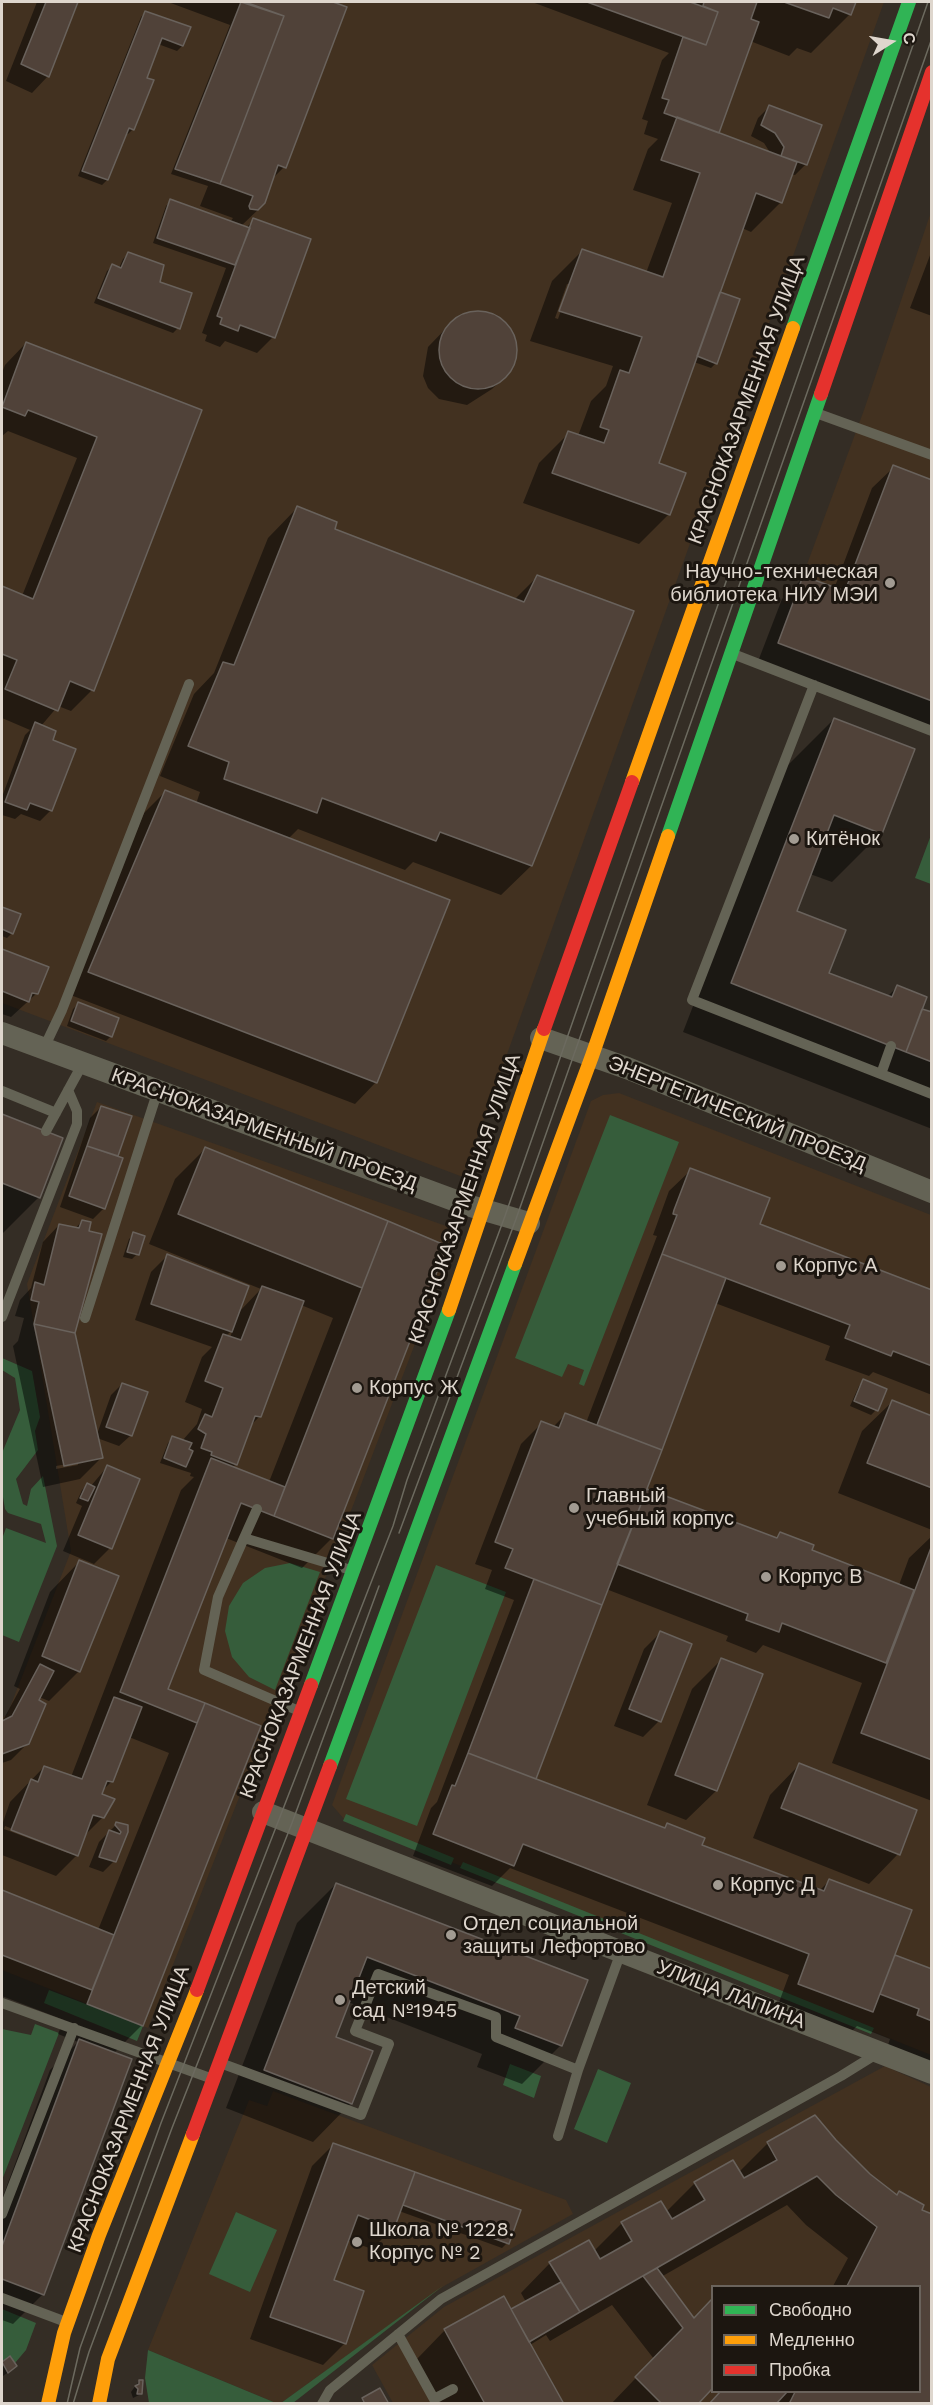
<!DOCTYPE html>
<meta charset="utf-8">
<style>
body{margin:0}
#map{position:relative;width:933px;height:2405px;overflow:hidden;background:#342d25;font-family:"Work Sans",sans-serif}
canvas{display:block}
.frame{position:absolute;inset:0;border:3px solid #ded6cd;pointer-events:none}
.legend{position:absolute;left:711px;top:2285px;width:210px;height:108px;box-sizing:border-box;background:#1c1610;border:2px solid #6a635c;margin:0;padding:8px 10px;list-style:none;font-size:18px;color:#ded6cd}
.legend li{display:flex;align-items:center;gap:12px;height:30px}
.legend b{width:30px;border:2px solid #6a635c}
.north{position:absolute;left:861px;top:12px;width:60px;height:60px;-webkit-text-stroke:4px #1c1610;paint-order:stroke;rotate:79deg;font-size:16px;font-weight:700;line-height:24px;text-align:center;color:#ded6cd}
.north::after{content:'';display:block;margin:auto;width:21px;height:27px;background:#ded6cd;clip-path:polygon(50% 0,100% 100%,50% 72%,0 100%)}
</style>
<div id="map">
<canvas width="933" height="2405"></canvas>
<div class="frame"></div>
<ul class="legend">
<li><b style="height:8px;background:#30b455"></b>Свободно</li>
<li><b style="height:8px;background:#ff9f0a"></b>Медленно</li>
<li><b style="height:8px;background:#e5322d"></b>Пробка</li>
</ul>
<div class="north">С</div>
</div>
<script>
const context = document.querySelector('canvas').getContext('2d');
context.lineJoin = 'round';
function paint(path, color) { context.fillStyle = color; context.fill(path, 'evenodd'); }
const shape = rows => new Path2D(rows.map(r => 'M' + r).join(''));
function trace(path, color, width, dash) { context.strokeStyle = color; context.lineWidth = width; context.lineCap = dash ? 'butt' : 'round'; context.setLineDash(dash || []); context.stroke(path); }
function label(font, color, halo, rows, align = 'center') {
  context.font = font + ' "Work Sans",sans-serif'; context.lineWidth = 6; context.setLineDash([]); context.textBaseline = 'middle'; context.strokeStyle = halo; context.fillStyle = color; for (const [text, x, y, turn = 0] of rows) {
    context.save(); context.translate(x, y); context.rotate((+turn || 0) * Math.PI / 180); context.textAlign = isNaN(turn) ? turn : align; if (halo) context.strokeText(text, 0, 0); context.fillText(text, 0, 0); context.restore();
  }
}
paint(shape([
 [2,2,884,2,463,1177,2,1003],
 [931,212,931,701,778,643,864,410],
 [619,1093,931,1215,931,2055,344,1819,332,1805,591,1101,603,1095],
 [97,1102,446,1226,452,1232,454,1242,308,1623,148,2028,2,1970,2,1718,7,1715,71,1551,27,1284],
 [885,2066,931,2087,931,2403,393,2403,372,2365,444,2307],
 [712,2286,920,2286,920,2392,712,2392],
 [273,2091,566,2200,573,2214,444,2286,281,2403,276,2403,148,2350,249,2100,267,2106]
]), '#423120');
paint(shape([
 [931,835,932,884,931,884,915,878],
 [610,1115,679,1142,584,1386,579,1384,584,1370,568,1364,562,1377,515,1358],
 [2,1358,32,1371,40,1417,35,1431,38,1450,16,1479,23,1504,27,1506,31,1489,43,1476,57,1546,19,1642,2,1635,2,1539,6,1528,46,1543,41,1524,8,1513,5,1509,2,1491,2,1453,20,1410,15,1378,2,1370],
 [290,1563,320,1572,275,1690,249,1677,232,1657,225,1631,229,1606,243,1583,265,1568],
 [436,1565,506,1592,417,1826,346,1799],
 [346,1814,454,1858,451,1865,343,1821],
 [463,1862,874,2028,871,2034,460,1868],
 [49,1990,143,2026,137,2041,44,2003],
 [35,2024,59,2033,2,2180,2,2029,31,2035],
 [510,2064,541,2076,534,2098,503,2085],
 [598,2069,631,2083,607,2143,574,2129],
 [236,2212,277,2230,250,2292,209,2274],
 [444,2285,293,2403,281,2403],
 [2,2309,36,2323,26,2350,15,2363,10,2356,2,2362],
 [148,2350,276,2403,149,2403,145,2378]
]), '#365d3b');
paint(shape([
 [37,2,77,2,48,76,32,93,6,81],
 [168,2,329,2,345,7,284,167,270,181,262,206,241,226,246,228,254,220,273,337,257,353,225,341,220,347,205,341,207,335,202,333,226,268,153,243,166,206,171,201,230,222,233,218,200,206,208,186,171,174,230,25],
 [532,2,854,2,850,14,811,53,797,48,789,56,750,41,717,134,771,154,764,143,751,136,758,118,769,107,806,164,795,175,791,174,781,202,751,232,742,228,718,293,716,363,711,368,694,362,657,464,669,514,639,544,523,503,539,463,569,433,578,436,591,401,606,386,613,366,530,341,552,281,582,251,646,273,672,203,633,190,648,149,658,139,644,134,648,121,642,119,662,60,669,53],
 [567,284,570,284,558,319,555,318],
 [146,12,189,28,182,46,177,51,158,44,145,79,152,81,133,129,128,134,125,134,107,180,102,185,78,176,141,17],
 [932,250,932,316,910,308],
 [128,254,158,283,178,328,173,333,94,303,107,271,112,266,119,268,123,259],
 [469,313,483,313,499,319,509,329,515,344,515,356,509,373,492,389,467,405,439,399,428,388,423,376,428,347,455,319],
 [26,343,201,411,92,690,71,711,58,706,41,726,51,741,51,810,40,821,21,814,15,819,2,815,2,797,25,735,30,730,2,718,2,588,22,596,77,458,8,431,2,436,2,373,5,365],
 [894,467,932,482,932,730,757,664,782,599,804,577,834,589,872,488],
 [297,508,333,530,514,600,537,577,632,612,531,866,501,895,413,862,405,870,298,829,288,839,376,1082,355,1104,68,994,144,813,165,792,196,804,200,792,160,776,194,694,214,673,268,538],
 [834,719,881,833,832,882,810,874,795,912,827,973,887,997,897,987,920,1010,932,1014,932,1129,683,1032,785,768],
 [2,908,19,915,12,933,7,938,2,936],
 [2,950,47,968,37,993,11,1017,2,1014],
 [78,1004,111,1036,106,1041,67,1026,73,1009],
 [101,1107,130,1117,116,1157,104,1208,93,1219,60,1207,90,1118],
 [2,1115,61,1139,39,1197,2,1234],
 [205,1149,445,1246,332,1538,302,1568,226,1538,166,1690,259,1726,142,2025,113,2054,43,2294,13,2324,2,2320,2,2199,50,2070,78,2042,58,2034,64,2020,2,1996,2,1891,98,1930,169,1753,129,1737,112,1781,102,1791,103,1817,84,1836,77,1855,56,1876,2,1855,2,1825,10,1802,44,1767,71,1777,181,1490,194,1477,190,1476,191,1473,160,1463,168,1443,173,1438,182,1441,197,1424,202,1409,185,1402,202,1357,212,1347,135,1320,151,1272,167,1256,238,1313,261,1289,149,1244,175,1179],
 [301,1305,333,1318,269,1482,232,1468,236,1464,250,1426,260,1416],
 [233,1329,230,1338,226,1336],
 [5,1826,68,1850,68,1853,4,1829],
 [691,1170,758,1225,932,1291,932,1395,873,1372,869,1376,825,1360,830,1346,715,1303,645,1489,775,1539,780,1533,810,1551,899,1585,909,1558,932,1536,932,1801,832,1763,862,1683,763,1645,756,1653,726,1641,728,1636,606,1589,534,1780,663,1829,667,1825,700,1846,819,1891,829,1881,893,1955,932,1970,932,2062,888,2045,890,2039,857,2026,850,2033,778,2005,789,1975,510,1868,492,1886,413,1856,431,1808,437,1802,514,1600,485,1589,492,1570,475,1564,521,1444,542,1423,553,1427,565,1415,586,1423,657,1236,653,1235,669,1191],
 [82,1221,74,1333,96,1437,111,1395,122,1384,146,1393,130,1436,119,1446,97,1438,101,1458,80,1479,43,1487,13,1346,18,1341,24,1318,15,1316,20,1300,31,1288,43,1242,59,1225,75,1229],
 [78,1462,78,1465,56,1469,56,1466],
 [134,1234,137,1254,132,1259,123,1257,129,1239],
 [864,1381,876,1410,871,1415,850,1406,859,1386],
 [892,1402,932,1417,932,1530,838,1493,862,1431],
 [107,1467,110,1548,94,1564,63,1551,82,1506,76,1503,82,1490,87,1485,90,1487],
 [79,1562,117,1577,78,1672,49,1701,39,1697,28,1743,11,1760,2,1763,2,1722,20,1689,14,1686,50,1592],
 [660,1633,659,1721,643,1737,614,1726,644,1649],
 [722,1659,716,1791,686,1820,647,1805,692,1689],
 [799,1765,898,1854,869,1884,753,1838,770,1795],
 [117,1824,127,1826,114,1861,103,1872,89,1867,99,1842],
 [336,1884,561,2045,522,2084,477,2067,482,2054,348,2002,334,2038,351,2103,313,2142,226,2108,297,1923],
 [768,2143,869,2175,920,2211,932,2404,710,2404,721,2392,920,2392,920,2286,833,2286,848,2258,806,2225,787,2205,661,2277,694,2320,711,2302,712,2304,712,2387,696,2404,611,2404,654,2359,612,2305,550,2341,546,2335,530,2345,562,2404,440,2404,416,2360,445,2330,511,2311,526,2302,521,2293,550,2263,594,2251,622,2223,666,2212,695,2183,739,2172],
 [334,2144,519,2211,507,2243,502,2248,399,2211,393,2228,372,2249,347,2240,332,2281,363,2292,344,2344,323,2365,250,2339,312,2166],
 [10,2358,10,2371,3,2376,2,2364],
 [139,2381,141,2394,133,2398,131,2392]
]), '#0007');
const building = shape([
 [46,2,78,2,49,77,21,64,46,2],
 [241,2,284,16,220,184,175,169,241,2],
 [245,2,333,2,347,7,286,168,278,165,265,203,258,210,250,209,249,206,253,196,220,184,284,16,245,2],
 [587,2,690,2,718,12,706,45,587,2],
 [704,2,757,2,751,19,759,22,719,133,664,113,669,100,662,98,683,37,706,45,718,12,703,6,704,2],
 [784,2,856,2,851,15,833,8,829,18,784,2],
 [145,11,191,27,183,46,162,38,147,78,154,80,134,130,129,128,108,180,82,171,145,11],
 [769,105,822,125,807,165,781,156,784,147,775,133,761,125,769,105],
 [677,117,797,162,782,203,756,193,659,463,686,473,670,515,552,473,568,431,604,443,609,430,600,427,620,370,629,373,642,337,559,311,582,249,663,277,700,173,661,160,677,117],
 [170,199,250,228,235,265,157,238,170,199],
 [253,218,311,239,275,338,240,325,238,331,220,324,222,318,217,316,253,218],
 [128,252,164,265,160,282,192,293,180,329,98,298,112,264,121,268,128,252],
 [720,292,740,299,717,364,697,356,720,292],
 '439 350a39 39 0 1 1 78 0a39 39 0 1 1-78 0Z',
 [26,342,202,410,94,691,70,681,58,711,5,689,17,660,2,654,2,586,33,599,97,437,28,410,25,416,2,407,26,342],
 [893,465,932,480,932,701,778,643,803,576,845,591,893,465],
 [297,506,337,522,335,529,524,602,537,575,634,611,532,866,440,832,436,841,322,798,317,813,224,779,229,762,188,746,223,662,234,665,297,506],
 [834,718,915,749,882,834,834,815,797,911,846,930,829,973,892,997,897,985,927,997,906,1052,731,983,834,718],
 [35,722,56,731,53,740,76,749,52,811,30,803,27,810,5,802,35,722],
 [165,790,450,900,377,1083,88,972,165,790],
 [2,907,21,914,13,934,2,929,2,907],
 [2,949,49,967,38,994,32,993,29,1002,2,991,2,949],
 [78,1002,119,1018,112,1037,71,1021,78,1002],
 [922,1009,932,1012,932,1062,906,1052,922,1009],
 [101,1106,132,1116,118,1156,87,1146,101,1106],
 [2,1114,63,1138,40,1198,2,1183,2,1114],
 [87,1146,123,1158,105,1209,69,1196,87,1146],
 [205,1147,388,1221,362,1288,178,1214,205,1147],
 [690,1168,770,1198,760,1224,932,1290,932,1366,893,1351,891,1356,845,1338,850,1325,662,1254,677,1215,673,1214,674,1210,690,1168],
 [82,1220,91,1222,89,1231,102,1234,75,1333,34,1324,39,1302,31,1300,35,1282,44,1285,59,1224,79,1228,82,1220],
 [388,1221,447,1246,333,1539,274,1516,388,1221],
 [133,1232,145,1236,139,1255,127,1252,133,1232],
 [167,1254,249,1286,232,1332,151,1304,167,1254],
 [662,1254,726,1278,662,1450,597,1425,662,1254],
 [262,1286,304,1301,261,1417,255,1416,237,1465,211,1455,212,1452,201,1448,206,1434,198,1429,205,1414,212,1417,223,1388,205,1381,223,1334,241,1340,262,1286],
 [34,1324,75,1333,103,1458,64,1466,34,1324],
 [863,1379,887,1389,878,1411,854,1401,863,1379],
 [122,1383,148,1392,132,1436,106,1427,122,1383],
 [892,1400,932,1416,932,1488,867,1463,892,1400],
 [565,1413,662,1450,602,1605,505,1568,513,1549,495,1542,541,1421,559,1428,565,1413],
 [172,1436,192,1443,189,1449,193,1451,186,1467,164,1458,172,1436],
 [211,1458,285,1487,274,1516,241,1503,168,1689,205,1703,197,1723,120,1692,211,1458],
 [107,1465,140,1479,112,1549,78,1535,107,1465],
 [87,1483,95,1487,88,1501,80,1498,87,1483],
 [647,1489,777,1538,780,1532,814,1545,812,1550,914,1590,886,1663,782,1623,779,1632,746,1620,748,1614,617,1564,647,1489],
 [932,1545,932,1760,861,1733,932,1545],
 [79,1560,119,1576,80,1672,42,1656,79,1560],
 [534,1579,602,1605,536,1779,468,1753,534,1579],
 [660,1631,692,1644,661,1722,629,1709,660,1631],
 [721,1658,763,1674,717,1791,675,1775,721,1658],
 [40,1664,54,1671,39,1700,46,1704,29,1744,2,1754,2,1721,12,1716,40,1664],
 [114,1697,142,1707,113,1782,107,1781,102,1794,115,1799,104,1818,93,1815,78,1856,11,1830,31,1779,38,1782,44,1766,82,1779,114,1697],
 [205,1703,261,1726,143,2026,87,2004,205,1703],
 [468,1753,665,1828,667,1823,705,1838,702,1845,824,1891,829,1879,912,1910,873,2012,798,1984,809,1954,523,1844,514,1866,433,1834,452,1785,455,1786,468,1753],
 [799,1763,917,1810,900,1855,781,1808,799,1763],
 [116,1822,128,1825,128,1832,116,1862,99,1857,109,1830,120,1834,121,1832,115,1825,116,1822],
 [336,1883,588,1980,562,2046,515,2028,520,2016,367,1957,336,2037,373,2051,352,2104,264,2070,336,1883],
 [2,1890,114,1935,92,1990,2,1955,2,1890],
 [895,1955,932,1969,932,2021,917,2015,919,2009,880,1994,895,1955],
 [79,2039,132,2059,44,2295,2,2279,2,2246,79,2039],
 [815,2115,836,2140,870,2174,897,2195,899,2191,924,2205,922,2210,932,2214,932,2404,789,2404,795,2392,920,2392,920,2286,847,2286,877,2227,836,2195,817,2176,580,2312,549,2262,589,2240,600,2259,632,2241,621,2222,661,2201,672,2219,705,2200,694,2182,733,2160,744,2178,777,2160,767,2142,815,2115],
 [333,2143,415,2172,394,2229,358,2215,334,2280,364,2291,346,2344,270,2317,333,2143],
 [415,2172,521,2210,509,2244,403,2205,415,2172],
 [657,2268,694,2318,711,2300,712,2301,712,2389,698,2404,662,2404,635,2377,683,2328,643,2276,657,2268],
 [561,2282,580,2312,529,2342,511,2309,561,2282],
 [504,2296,511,2309,564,2404,485,2404,457,2353,444,2329,504,2296],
 [10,2356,17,2366,8,2373,2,2362,10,2356],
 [139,2380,143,2380,142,2394,137,2394,138,2389,135,2386,139,2384,139,2380],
 [380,2388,389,2404,365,2404,362,2398,380,2388],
 [720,2392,787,2392,776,2404,709,2404,720,2392]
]);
paint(building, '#504239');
trace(building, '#69625c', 1.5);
trace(shape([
 [816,413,932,455],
 [733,654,932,731],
 [814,685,692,1000,932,1094],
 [44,1048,62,1010,189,684],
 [881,1074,891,1046],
 [2,1091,56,1113],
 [46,1131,83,1063],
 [2,1317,77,1124,77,1111,68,1090],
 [85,1318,158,1090],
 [244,1538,257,1509],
 [299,1711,204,1670,218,1597,244,1538,351,1570],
 [2,2003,210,2078],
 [223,2064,361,2115,389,2044,355,2031,378,1974,496,2017,496,2037,578,2070,621,1952],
 [558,2136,578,2070],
 [2,2214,74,2028],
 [2,2298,66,2322],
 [398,2334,434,2399,453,2389],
 [322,2404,330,2390,441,2299,841,2076,878,2053]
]), '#646355', 10);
trace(shape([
 [2,1033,467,1205,529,1223],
 [541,1038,627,1068,932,1192],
 [263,1812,932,2073]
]), '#646355', 22);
trace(shape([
 [793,328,909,2],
 [668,836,821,394],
 [311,1685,449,1310],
 [330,1766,515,1264]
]), '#30b455', 14);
trace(shape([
 [632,782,793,328],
 [515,1264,592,1056,668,836],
 [449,1310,544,1029],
 [48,2404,64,2333,99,2235,197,1990],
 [99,2404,108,2359,193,2134]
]), '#ff9f0a', 14);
trace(shape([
 [821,394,932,72],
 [544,1029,632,782],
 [197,1990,311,1685],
 [193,2134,330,1766]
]), '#e5322d', 14);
trace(shape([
 [399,1533,516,1219,932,38],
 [67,2404,80,2348,161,2123,393,1526,407,1480,505,1216,928,2],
 [73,2404,89,2352,172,2128,292,1823,379,1586]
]), '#6c6a5f', 1.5);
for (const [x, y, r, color] of [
 [890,583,6,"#a29b92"],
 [794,839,6,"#a29b92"],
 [781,1266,6,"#a29b92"],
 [357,1388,6,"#a29b92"],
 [574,1508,6,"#a29b92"],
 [766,1577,6,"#a29b92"],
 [718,1885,6,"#a29b92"],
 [451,1935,6,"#a29b92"],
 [340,2000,6,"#a29b92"],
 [357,2242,6,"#a29b92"]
]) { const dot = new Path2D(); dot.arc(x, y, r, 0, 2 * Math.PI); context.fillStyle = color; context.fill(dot); trace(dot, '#1c1610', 2); }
label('20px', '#ded6cd', '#1c1610', [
 ["КРАСНОКАЗАРМЕННАЯ УЛИЦА",747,400,-70],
 ["ЭНЕРГЕТИЧЕСКИЙ ПРОЕЗД",737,1114,22],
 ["КРАСНОКАЗАРМЕННЫЙ ПРОЕЗД",264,1130,20],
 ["КРАСНОКАЗАРМЕННАЯ УЛИЦА",465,1199,-71],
 ["КРАСНОКАЗАРМЕННАЯ УЛИЦА",301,1655,-69],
 ["УЛИЦА ЛАПИНА",731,1995,21],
 ["КРАСНОКАЗАРМЕННАЯ УЛИЦА",129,2109,-69]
]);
label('20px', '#ded6cd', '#1c1610', [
 ["Научно-техническая",878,572,"right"],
 ["библиотека НИУ МЭИ",878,595,"right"],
 ["Китёнок",806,839],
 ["Корпус А",793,1266],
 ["Корпус Ж",369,1388],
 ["Главный",586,1496],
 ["учебный корпус",586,1519],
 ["Корпус В",778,1577],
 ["Корпус Д",730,1885],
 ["Отдел социальной",463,1924],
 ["защиты Лефортово",463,1947],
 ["Детский",352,1988],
 ["сад №1945",352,2011],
 ["Школа № 1228.",369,2230],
 ["Корпус № 2",369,2253]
], 'left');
</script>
